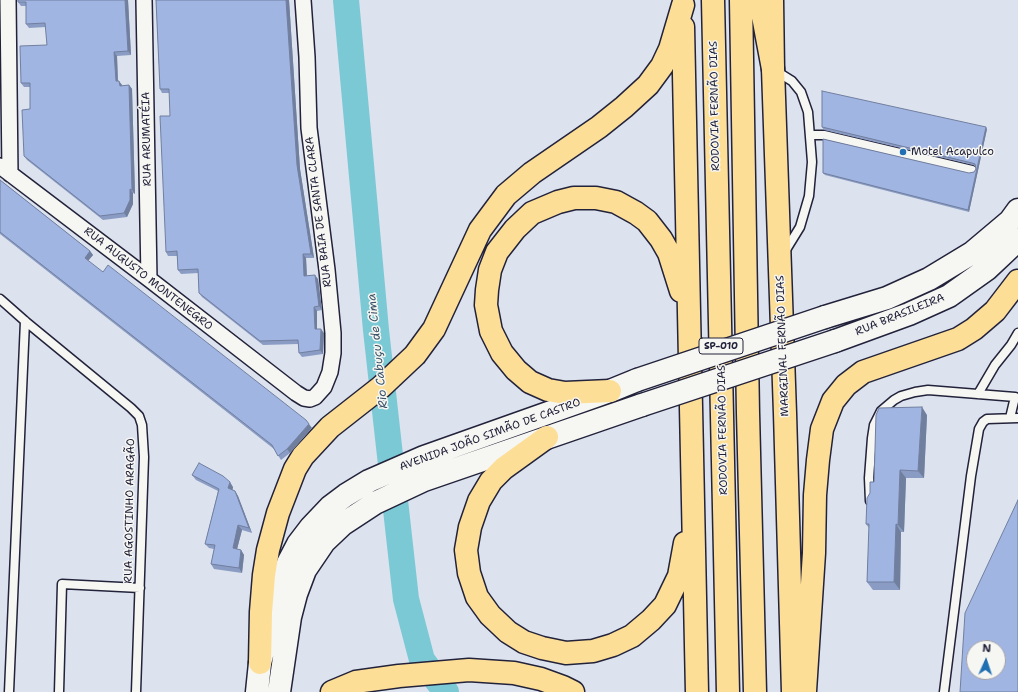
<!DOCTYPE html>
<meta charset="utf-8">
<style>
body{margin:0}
#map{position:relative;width:1018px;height:692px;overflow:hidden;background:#dce2ee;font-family:"Shantell Sans",sans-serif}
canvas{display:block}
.north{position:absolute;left:966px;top:640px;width:40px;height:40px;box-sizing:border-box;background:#f6f6f2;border:1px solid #a1a1a9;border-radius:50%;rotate:3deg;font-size:11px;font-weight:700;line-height:16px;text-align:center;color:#22223b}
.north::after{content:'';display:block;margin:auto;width:14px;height:18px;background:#1f6fb2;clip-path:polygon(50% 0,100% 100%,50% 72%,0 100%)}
</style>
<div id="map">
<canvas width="1018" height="692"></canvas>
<div class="north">N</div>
</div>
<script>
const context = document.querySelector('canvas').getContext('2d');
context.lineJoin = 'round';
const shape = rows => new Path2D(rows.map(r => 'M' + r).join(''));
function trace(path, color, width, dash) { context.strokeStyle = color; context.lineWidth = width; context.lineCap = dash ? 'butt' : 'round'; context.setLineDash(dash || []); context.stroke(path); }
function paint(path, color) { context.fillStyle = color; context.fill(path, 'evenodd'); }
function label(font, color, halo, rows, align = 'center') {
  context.font = font + ' "Shantell Sans",sans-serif'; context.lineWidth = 3; context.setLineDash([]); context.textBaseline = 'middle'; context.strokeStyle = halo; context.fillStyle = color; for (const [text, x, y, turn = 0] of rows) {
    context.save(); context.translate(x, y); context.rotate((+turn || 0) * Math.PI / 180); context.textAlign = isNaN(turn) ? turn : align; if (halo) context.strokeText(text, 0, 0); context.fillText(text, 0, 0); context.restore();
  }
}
trace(shape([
 [346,0,376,330,406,599,422,660,446,692]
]), '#7ac9d5', 26);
const service = shape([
 [776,71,792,81,801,92,808,112,812,162,809,196,800,227,784,253],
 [810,135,824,135,972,170],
 [0,299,25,321,131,408,139,416,142,425,144,457,136,692],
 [978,394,995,365,1011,345,1018,333],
 [870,501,869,478,872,438,874,425,881,411,894,400,901,396,915,392,928,390,1015,397,1010,418],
 [9,692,25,321],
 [59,692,62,584,140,588],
 [944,692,971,476,979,429,983,422,987,419,1018,418]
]);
const minor = shape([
 [8,0,10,174],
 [144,0,149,279],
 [0,166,149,279,296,393,304,398,310,399,315,397,324,387,330,372,333,353,333,333,327,270,309,128,307,57,303,0]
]);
const secondary = shape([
 [825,317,887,298,929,279,972,253,1010,221,1018,210],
 [835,341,909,314,949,296,987,269,1018,240],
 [257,692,260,663,277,596,288,563,298,544,311,527,330,507,346,495,369,481,424,457,610,391,637,380],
 [279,692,290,617,296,594,305,570,324,542,343,524,375,503,424,480,642,405]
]);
const trunk = shape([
 [772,0,773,69,785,413,793,692],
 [683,27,697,692],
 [610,391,565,393,548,390,530,382,516,370,502,353,491,331,486,305,487,290,490,270,497,252,515,229,532,213,558,202,574,198,596,198,616,202,636,213,647,221,661,239,669,253,681,291],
 [547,437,504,468,491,481,479,501,470,527,466,550,469,573,477,597,490,615,508,632,524,642,542,648,566,653,593,651,613,645,632,636,651,620,665,605,679,576,685,543],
 [260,663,261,612,264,575,268,550,278,513,295,469,303,456,330,427,381,387,415,355,434,329,480,230,506,195,532,173,599,127,624,107,648,85,662,66,670,49,683,5],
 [805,691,814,553,815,495,818,460,822,429,833,401,846,385,863,372,958,339,974,329,995,311,1018,281],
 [332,692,356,682,399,676,469,670,514,673,541,679,563,687,573,692]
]);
const motorway = shape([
 [713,0,728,692],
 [741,0,748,413,755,692],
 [760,0,773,69]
]);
trace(service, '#22223b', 11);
trace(minor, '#22223b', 18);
trace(secondary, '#22223b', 25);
trace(trunk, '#22223b', 25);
trace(motorway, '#22223b', 25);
trace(service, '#f6f6f2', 8);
trace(minor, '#f6f6f2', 15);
trace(secondary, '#f6f6f2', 22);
trace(trunk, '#fdde96', 22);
trace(motorway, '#fdde96', 22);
const secondaryBridge = shape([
 [637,380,825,317],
 [642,405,835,341]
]);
trace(secondaryBridge, '#22223b', 25, []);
trace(secondaryBridge, '#f6f6f2', 22);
paint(shape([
 [128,0,131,55,117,56,118,81,122,85,122,86,129,85,132,89,135,194,133,193,133,204,127,217,103,220,27,160,24,156,30,109,30,87,24,87,21,83,47,45,46,27,29,28,26,24,26,6,21,6,18,2],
 [156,0,289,0,300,169,314,258,306,258,307,276,318,279,322,310,317,311,317,329,324,333,323,354,302,357,299,353,298,344,263,345,202,297,199,293,198,273,181,274,178,270,177,256,168,256,166,252,170,116,170,93,162,93,160,89],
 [822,127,987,129,969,212,825,175,823,173,969,173,974,172,976,169,975,166,973,165,824,130],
 [0,180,90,251,93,255,88,261,312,428,290,453,281,460,274,449,0,234],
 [927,415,924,478,906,478,904,532,901,532,900,590,873,590,867,582,869,528,866,524,870,493,874,482],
 [192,475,233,487,232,490,235,491,238,496,252,533,242,530,237,549,241,550,244,555,242,573,214,569,211,564,214,549,209,548,205,544,218,491,196,480]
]), '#8a9cc3');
paint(shape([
 [125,0,128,0,131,55,128,51],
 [286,0,289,0,300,169,314,258,311,254,297,165],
 [114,52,117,56,118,85,116,81],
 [119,81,122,85,122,90,120,86],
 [129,85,132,89,135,194,132,190],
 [986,127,987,129,969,212,968,210],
 [130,189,133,193,133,204,127,217,124,213],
 [90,251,93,255,87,262,85,258],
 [303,254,306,258,307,280,304,276],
 [315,275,318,279,322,310,319,306],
 [314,307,317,311,317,333,315,329],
 [321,329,324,333,323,354,320,350],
 [922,407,927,415,924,478,918,471],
 [309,424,312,428,290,453,287,449],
 [900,470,906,478,904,532,898,525],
 [230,482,233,487,232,493,228,488],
 [235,491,238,496,252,533,249,528],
 [896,524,901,532,900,590,894,582],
 [238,525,242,530,236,553,233,548],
 [241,550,244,555,242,573,239,568]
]), '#717f9f');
const building = shape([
 [18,0,125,0,128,51,114,52,116,81,119,81,120,86,129,85,132,190,130,189,130,200,124,213,100,216,24,156,22,110,30,109,30,83,21,83,20,46,47,45,45,23,26,24,26,2,18,2,18,0],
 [156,0,286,0,297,165,311,254,303,254,304,276,315,275,319,306,314,307,315,329,321,329,320,350,299,353,298,340,260,341,199,293,198,269,178,270,177,251,166,252,160,116,170,116,169,89,160,89,156,0],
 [822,91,986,127,968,210,823,173,823,139,969,173,974,172,976,169,975,164,972,163,822,127,822,91],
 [0,180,90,251,85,258,103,272,108,265,306,420,309,424,287,449,278,456,272,445,0,232,0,180],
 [922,407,918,471,900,470,898,525,896,524,894,582,867,582,869,524,866,524,867,498,870,493,870,482,874,482,876,415,879,408,922,407],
 [199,463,223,476,230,482,228,488,235,491,249,528,238,525,233,548,241,550,239,568,211,564,215,545,205,544,219,489,192,475,199,463],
 [1018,500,1018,692,960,692,965,613,1018,500],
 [974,648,998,648,998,672,974,672,974,648]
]);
paint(building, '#a1b5e3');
trace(building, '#717f9f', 1);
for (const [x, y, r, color] of [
 [903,152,4,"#1f6fb2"]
]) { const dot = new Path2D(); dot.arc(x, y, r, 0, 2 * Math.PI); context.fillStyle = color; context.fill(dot); trace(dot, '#f6f6f2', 1.5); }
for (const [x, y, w] of [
 [721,346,44]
]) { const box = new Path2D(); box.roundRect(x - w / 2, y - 8, w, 16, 3); context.fillStyle = '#f6f6f2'; context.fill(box); trace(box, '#22223b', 1); }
label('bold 10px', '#22223b', null, [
 ["SP-010",721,346]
]);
label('11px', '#22223b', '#f6f6f2', [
 ["RODOVIA FERNÃO DIAS",715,106,-91],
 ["RUA ARUMATÉIA",147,139,-91],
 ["RUA BAIA DE SANTA CLARA",319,212,-97],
 ["RUA AUGUSTO MONTENEGRO",148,279,38],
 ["RUA BRASILEIRA",900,315,-22],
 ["MARGINAL FERNÃO DIAS",783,346,-92],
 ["RODOVIA FERNÃO DIAS",723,430,-91],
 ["AVENIDA JOÃO SIMÃO DE CASTRO",490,435,-20],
 ["RUA AGOSTINHO ARAGÃO",130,511,-89]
]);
label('11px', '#22223b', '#f6f6f2', [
 ["Motel Acapulco",911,152]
], 'left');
label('italic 12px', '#3c5469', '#f6f6f2', [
 ["Rio Cabuçu de Cima",378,351,-96]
]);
</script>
